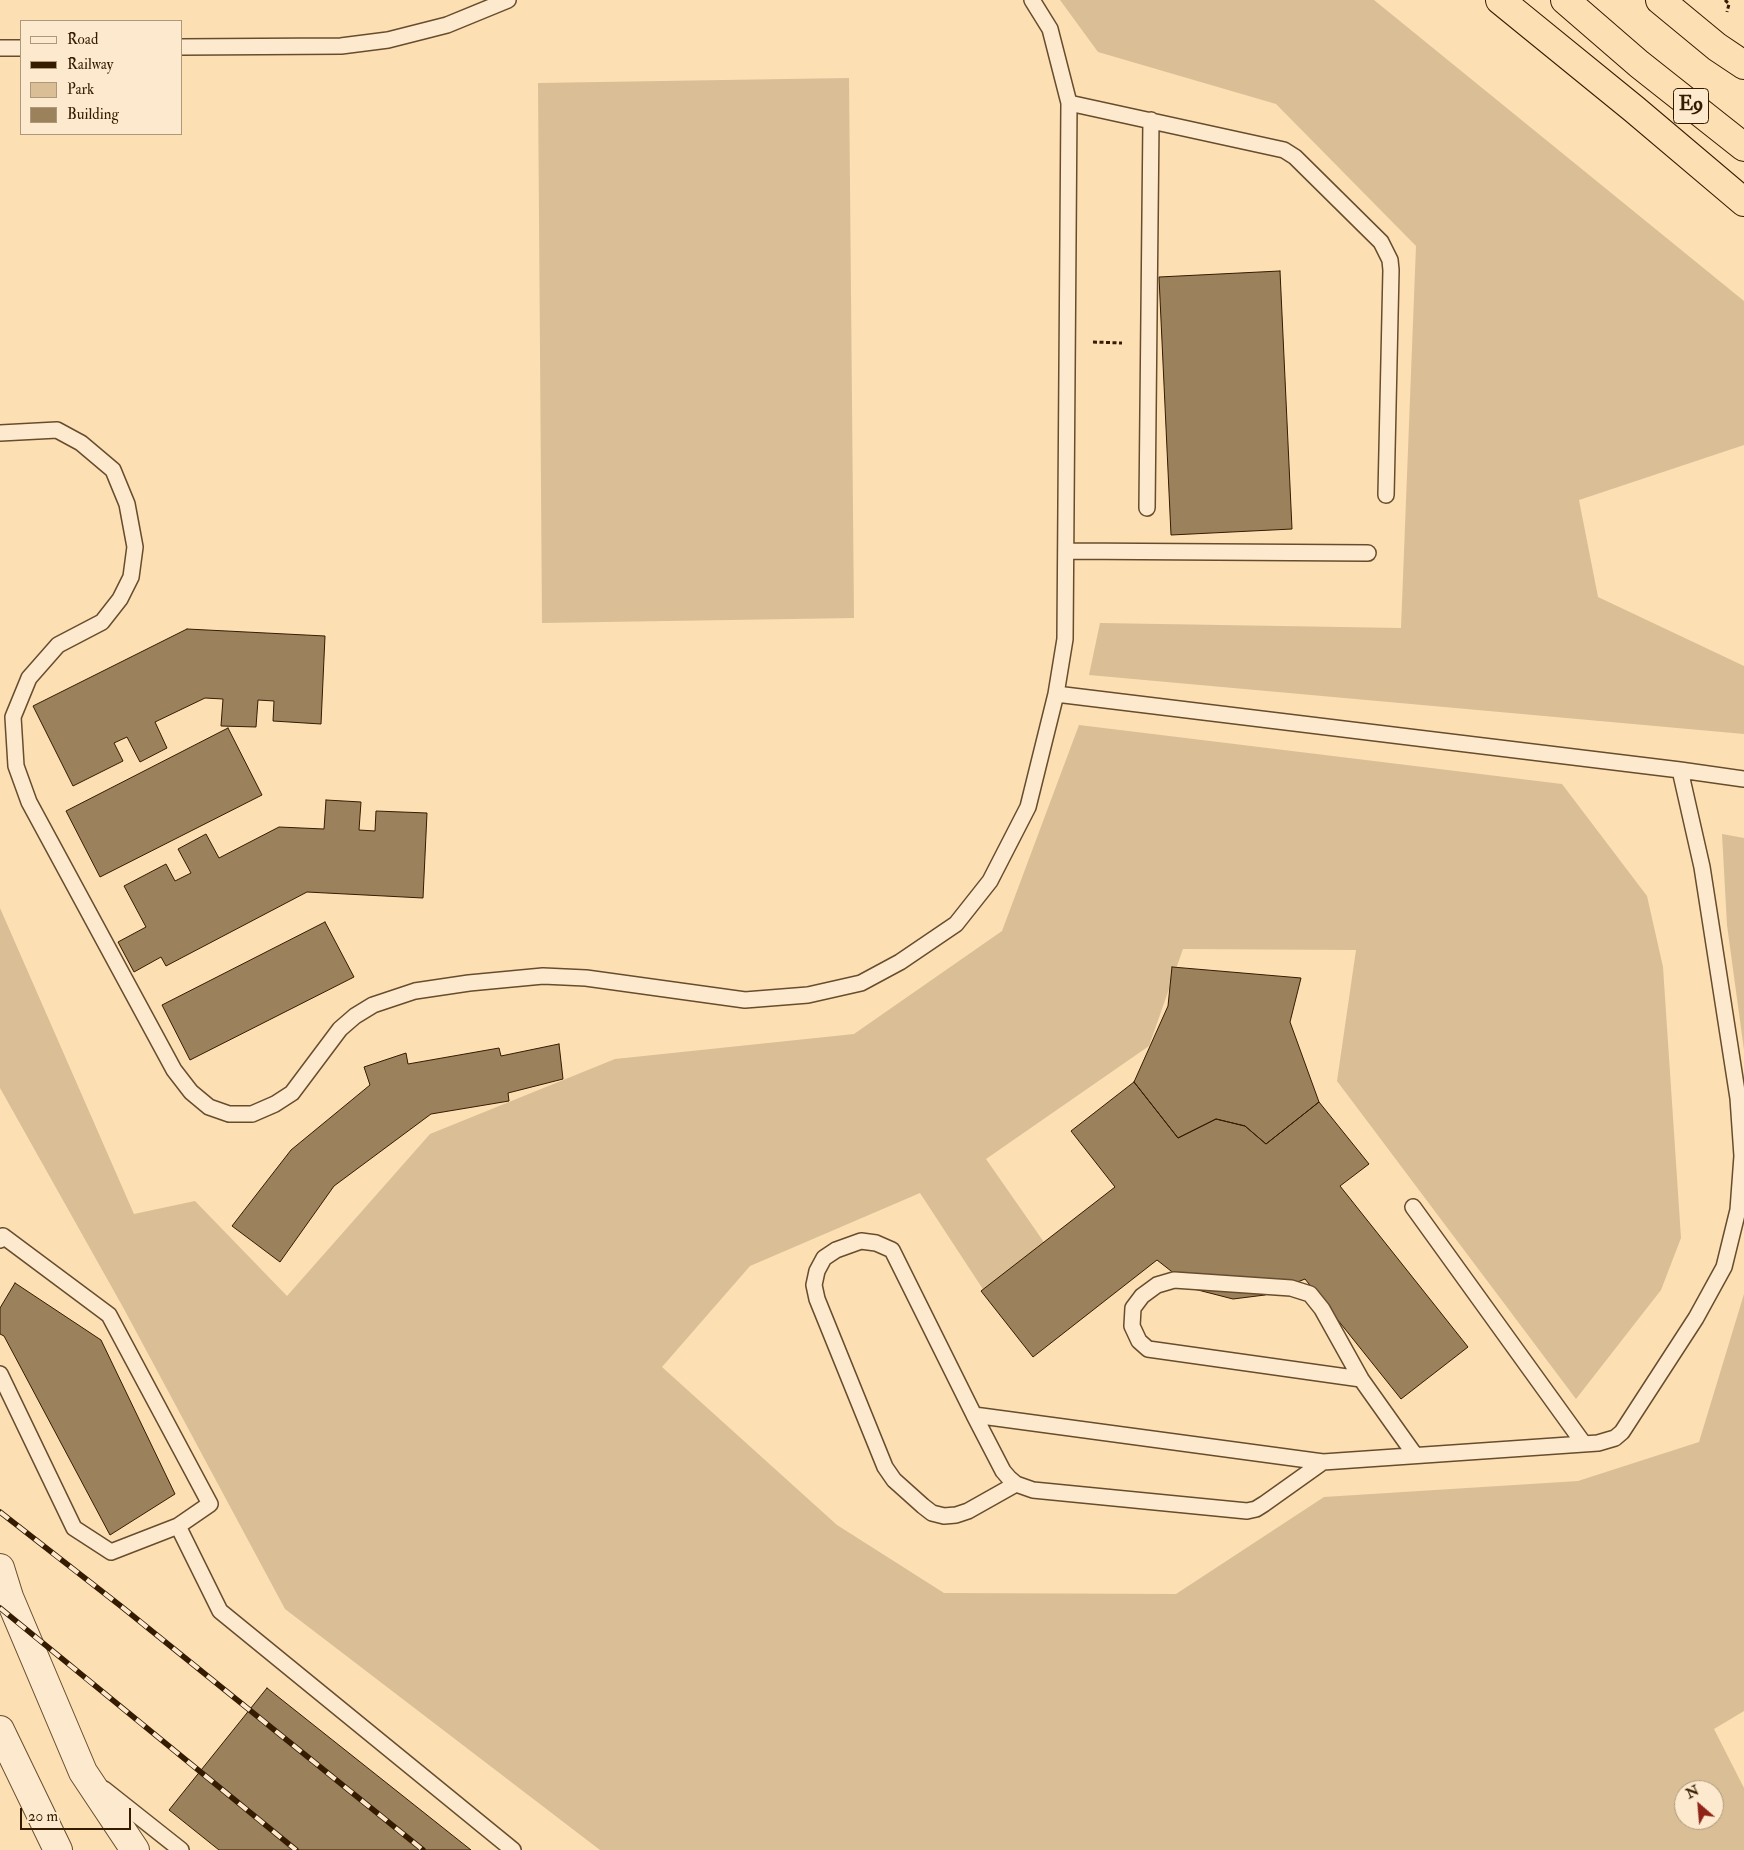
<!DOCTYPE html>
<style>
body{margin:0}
#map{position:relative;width:1744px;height:1850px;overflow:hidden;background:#fcdfb3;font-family:"IM FELL Double Pica",serif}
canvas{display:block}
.legend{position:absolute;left:20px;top:20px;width:162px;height:115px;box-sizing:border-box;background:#fdeace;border:1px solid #ad987c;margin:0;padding:6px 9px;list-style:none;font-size:15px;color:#351c00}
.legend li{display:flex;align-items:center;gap:10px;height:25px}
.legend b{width:25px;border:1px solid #ad987c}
.north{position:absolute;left:1674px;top:1780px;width:50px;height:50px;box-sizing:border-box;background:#fdeace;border:1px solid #ad987c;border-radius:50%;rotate:333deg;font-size:14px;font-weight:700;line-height:20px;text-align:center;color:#351c00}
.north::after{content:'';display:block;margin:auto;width:18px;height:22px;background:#8f2418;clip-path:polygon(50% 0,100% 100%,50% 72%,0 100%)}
.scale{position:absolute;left:20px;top:1808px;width:111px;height:22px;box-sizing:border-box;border:2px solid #351c00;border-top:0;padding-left:6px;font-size:15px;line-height:18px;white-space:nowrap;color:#351c00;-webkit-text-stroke:4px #fdeace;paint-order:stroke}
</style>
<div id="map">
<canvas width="1744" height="1850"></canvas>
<ul class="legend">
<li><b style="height:6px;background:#fdeace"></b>Road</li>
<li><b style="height:6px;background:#351c00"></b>Railway</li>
<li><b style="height:14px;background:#dabe95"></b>Park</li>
<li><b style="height:14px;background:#9c815d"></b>Building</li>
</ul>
<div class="north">N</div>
<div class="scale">20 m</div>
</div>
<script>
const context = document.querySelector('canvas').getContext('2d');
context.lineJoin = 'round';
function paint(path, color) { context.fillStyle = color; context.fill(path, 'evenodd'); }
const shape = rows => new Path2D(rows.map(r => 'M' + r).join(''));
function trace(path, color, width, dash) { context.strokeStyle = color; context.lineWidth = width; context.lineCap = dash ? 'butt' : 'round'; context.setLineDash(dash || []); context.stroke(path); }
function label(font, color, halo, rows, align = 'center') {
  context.font = font + ' "IM FELL Double Pica",serif'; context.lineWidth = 5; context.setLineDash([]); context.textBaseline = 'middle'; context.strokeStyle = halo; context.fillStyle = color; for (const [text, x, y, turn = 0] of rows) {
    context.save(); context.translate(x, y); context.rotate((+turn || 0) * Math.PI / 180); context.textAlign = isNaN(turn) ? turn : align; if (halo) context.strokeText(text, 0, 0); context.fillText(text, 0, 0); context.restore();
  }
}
paint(shape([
 [1060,0,1374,0,1744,301,1744,445,1579,500,1598,597,1744,666,1744,734,1089,675,1100,623,1401,628,1416,246,1276,104,1098,52],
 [849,78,854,618,542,623,538,83],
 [1079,725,1562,784,1647,896,1663,967,1681,1238,1661,1290,1576,1399,1337,1081,1356,950,1183,949,1149,1046,986,1159,1055,1258,992,1303,920,1193,750,1266,662,1367,837,1525,944,1593,1176,1594,1324,1497,1578,1481,1699,1442,1744,1294,1744,1711,1714,1729,1744,1788,1744,1850,600,1850,285,1609,124,1309,0,1088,0,908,134,1214,195,1201,287,1296,430,1134,615,1059,854,1034,1002,931],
 [1684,1790,1714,1790,1714,1820,1684,1820],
 [1722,834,1744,838,1744,1050,1727,925]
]), '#dabe95');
const building = shape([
 [1280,271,1292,529,1171,535,1159,277,1280,271],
 [187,629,325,636,321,724,273,721,274,701,258,700,256,727,221,726,223,699,205,698,155,722,167,748,140,762,127,737,114,743,123,761,73,786,33,706,187,629],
 [228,728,262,795,100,877,66,811,228,728],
 [326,800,361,802,359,830,375,831,376,811,427,813,423,898,307,892,166,966,161,957,134,972,118,942,146,927,124,886,166,864,175,881,191,873,178,849,206,834,219,858,279,827,324,829,326,800],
 [325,922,354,977,190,1060,162,1005,325,922],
 [1172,967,1301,978,1290,1022,1319,1102,1266,1144,1245,1126,1216,1119,1178,1138,1134,1082,1168,1006,1172,967],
 [559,1044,563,1079,508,1093,509,1101,431,1114,334,1186,280,1262,232,1226,291,1150,370,1085,364,1067,406,1053,408,1064,499,1048,501,1056,559,1044],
 [1134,1082,1178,1138,1216,1119,1245,1126,1266,1144,1319,1102,1369,1164,1340,1186,1468,1347,1401,1399,1305,1279,1265,1295,1233,1299,1194,1289,1157,1260,1033,1357,981,1291,1115,1187,1071,1131,1134,1082],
 [15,1283,101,1340,175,1494,110,1535,4,1336,0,1334,0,1308,15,1283],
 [267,1688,471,1850,219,1850,169,1810,267,1688]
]);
paint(building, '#9c815d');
trace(building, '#351c00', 1);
const lane = shape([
 [181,47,341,46,388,40,447,25,508,0],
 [0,48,21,48],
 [1069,103,1284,150,1295,157,1381,242,1390,260,1391,270,1386,495],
 [0,433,57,430,81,443,113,470,127,504,135,547,131,577,120,599,102,622,58,645,29,678,13,717,16,766,29,802,174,1070,191,1092,209,1107,229,1114,252,1114,275,1104,292,1093,340,1029,355,1016,373,1005,415,991,469,983,543,976,586,978,745,1000,808,995,861,983,900,962,956,924,990,881,1028,807,1056,694,1065,639,1069,103,1050,29,1032,0],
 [1147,508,1151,120],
 [1066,551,1368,553],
 [1056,694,1680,770,1744,779],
 [1413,1207,1584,1444],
 [0,1240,3,1236,109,1315,210,1504,178,1526,111,1552,74,1528,0,1374],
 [1361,1379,1148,1349,1139,1341,1132,1326,1133,1308,1142,1296,1157,1285,1174,1280,1291,1288,1310,1294,1322,1309,1361,1379,1415,1455],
 [974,1415,1003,1471,1009,1478,1016,1484,1033,1490,1247,1511,1256,1509,1264,1504,1323,1462],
 [1016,1484,968,1511,956,1515,944,1516,932,1513,923,1506,894,1480,885,1467,817,1299,814,1285,817,1271,824,1258,836,1250,861,1241,876,1243,892,1250,974,1415,1323,1462,1598,1443,1615,1438,1622,1432,1696,1318,1724,1267,1738,1210,1742,1156,1738,1098,1702,867,1680,770],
 [178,1526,220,1611,513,1850],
 [104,1789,181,1850]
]);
const street = shape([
 [0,1568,9,1597,83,1772,135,1850],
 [0,1730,58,1850]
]);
const highway = shape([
 [1500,0,1634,109,1744,202],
 [1565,0,1639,64,1744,147],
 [1660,0,1717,47,1744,65]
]);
trace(lane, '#674d2d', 18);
trace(street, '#674d2d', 30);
trace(highway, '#351c00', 30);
trace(shape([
 [1725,0,1729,4,1727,12],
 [1093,342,1122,343]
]), '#351c00', 3, [4, 2.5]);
trace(lane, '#fdeace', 15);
trace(street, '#fdeace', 28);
trace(highway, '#fcdfb3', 28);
const rail = shape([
 [0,1512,122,1607,423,1850],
 [0,1608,296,1850]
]);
trace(rail, '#351c00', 5.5);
trace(rail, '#fdeace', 4, [11]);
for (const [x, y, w] of [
 [1691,106,35]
]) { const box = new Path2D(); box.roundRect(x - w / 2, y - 17.5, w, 35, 4); context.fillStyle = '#fdeace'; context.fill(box); trace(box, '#351c00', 1); }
label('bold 20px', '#351c00', null, [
 ["E9",1691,106]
]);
</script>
